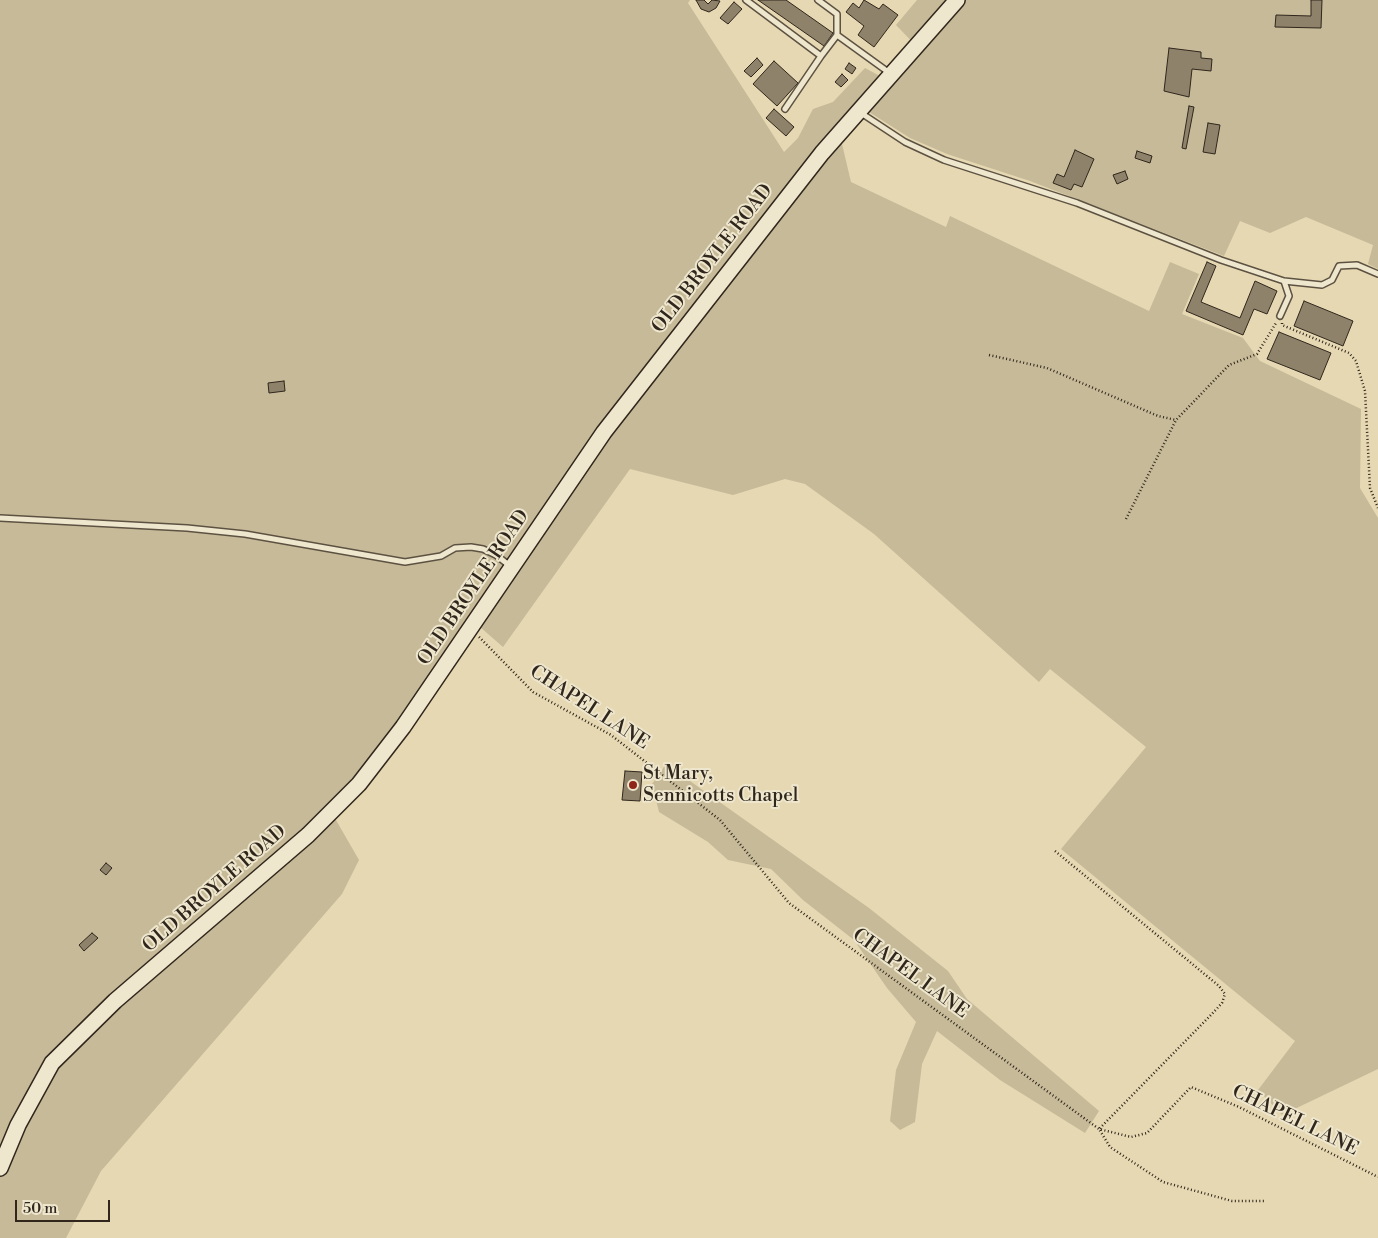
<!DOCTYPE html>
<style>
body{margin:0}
#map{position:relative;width:1378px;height:1238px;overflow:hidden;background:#e5d8b2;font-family:"Libre Bodoni",serif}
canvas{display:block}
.scale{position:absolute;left:15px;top:1200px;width:95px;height:22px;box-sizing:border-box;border:2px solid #30261c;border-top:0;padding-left:6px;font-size:15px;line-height:18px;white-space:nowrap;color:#30261c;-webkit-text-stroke:4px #eee6cd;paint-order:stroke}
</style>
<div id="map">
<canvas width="1378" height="1238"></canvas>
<div class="scale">50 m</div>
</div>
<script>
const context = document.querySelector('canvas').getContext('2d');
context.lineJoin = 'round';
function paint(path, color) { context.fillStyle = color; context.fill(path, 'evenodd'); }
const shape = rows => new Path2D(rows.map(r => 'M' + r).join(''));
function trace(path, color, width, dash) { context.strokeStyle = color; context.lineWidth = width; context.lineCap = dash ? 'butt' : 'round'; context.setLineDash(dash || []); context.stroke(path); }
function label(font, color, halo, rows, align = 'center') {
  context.font = font + ' "Libre Bodoni",serif'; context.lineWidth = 4; context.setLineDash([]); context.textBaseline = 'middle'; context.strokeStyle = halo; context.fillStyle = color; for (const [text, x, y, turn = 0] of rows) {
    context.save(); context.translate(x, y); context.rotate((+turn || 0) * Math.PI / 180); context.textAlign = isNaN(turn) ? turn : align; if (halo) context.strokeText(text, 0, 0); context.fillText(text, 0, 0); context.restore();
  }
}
paint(shape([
 [0,0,690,0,688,3,784,152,798,138,813,109,833,102,865,68,893,83,921,51,896,25,917,0,1378,0,1378,269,1368,264,1373,245,1306,217,1270,233,1240,221,1224,256,1030,181,947,154,910,138,869,112,842,144,851,182,946,227,950,216,1149,311,1170,262,1199,274,1182,314,1243,338,1260,361,1361,409,1360,488,1378,518,1378,1069,1282,1115,1258,1090,1295,1041,1061,849,1146,747,1050,669,1039,682,874,534,805,484,785,479,733,495,630,469,503,647,472,620,356,780,329,808,359,860,342,894,101,1171,66,1238,0,1238],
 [666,764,869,908,948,971,967,999,1099,1111,1085,1133,1000,1080,937,1031,922,1064,915,1122,900,1130,890,1121,896,1070,916,1022,887,988,854,940,803,900,771,869,728,860,708,842,659,812,652,784]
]), '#c6ba98');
const building = shape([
 [696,0,704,0,708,4,712,0,720,1,716,8,709,12,701,9,696,0],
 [758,0,786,0,833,33,824,46,758,0],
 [864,0,879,9,883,4,898,15,874,47,858,35,864,26,846,12,853,3,859,8,864,0],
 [1311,0,1322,0,1321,28,1275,27,1276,15,1311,16,1311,0],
 [734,2,742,9,728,24,720,18,734,2],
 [1169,48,1201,52,1201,58,1212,59,1211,71,1192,69,1189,97,1164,91,1169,48],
 [757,58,763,65,751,77,744,71,757,58],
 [774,61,798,83,777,106,753,84,774,61],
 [849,63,856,68,852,74,845,69,849,63],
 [842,74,848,80,841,87,835,82,842,74],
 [1189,106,1194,107,1186,149,1182,148,1189,106],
 [774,109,794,127,786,136,766,118,774,109],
 [1208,123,1220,125,1215,154,1203,152,1208,123],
 [1075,150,1094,159,1082,187,1074,184,1071,190,1053,183,1057,174,1064,177,1075,150],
 [1137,151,1152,156,1150,163,1135,158,1137,151],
 [1125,171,1128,179,1117,184,1113,175,1125,171],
 [1207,262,1216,266,1201,302,1240,318,1255,281,1277,291,1267,314,1254,309,1243,335,1186,311,1207,262],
 [1304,301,1353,321,1343,346,1294,326,1304,301],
 [1279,332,1331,353,1320,380,1267,359,1279,332],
 [284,381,285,391,269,393,268,383,284,381],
 [625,771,642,772,640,801,622,800,625,771],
 [106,863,112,868,106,875,100,870,106,863],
 [92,933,98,938,84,951,79,945,92,933]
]);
paint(building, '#8e836a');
trace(building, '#30261c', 1);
const lane = shape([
 [746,0,821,56,785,109],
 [818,0,837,14,837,35,821,56],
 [837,35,891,74],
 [861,113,905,142,944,160,1077,203,1221,260,1284,281,1289,296,1280,316],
 [1284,281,1322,285,1332,280,1339,266,1357,265,1378,274],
 [0,518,187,528,245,534,405,562,441,556,455,548,471,547,483,549,496,555,510,566]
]);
const secondary = shape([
 [0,1168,18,1125,52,1063,115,1001,308,835,359,784,403,727,604,432,822,153,957,0]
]);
trace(lane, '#5d5242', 8);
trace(secondary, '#30261c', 18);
trace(shape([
 [1282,323,1282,325,1349,353,1356,361,1365,391,1370,488,1378,508],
 [989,355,1047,368,1158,416,1176,420],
 [1126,519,1176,420,1229,365,1257,354,1276,323],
 [479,637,533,692,611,735,720,820,789,903,1099,1129,1131,1137,1147,1133,1191,1087,1239,1107,1378,1177],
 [1055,851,1219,986,1225,994,1222,1003,1210,1016,1099,1129,1110,1147,1163,1182,1232,1201,1264,1201]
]), '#30261c', 2.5, [1, 2.5]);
trace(lane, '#eee6cd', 5);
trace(secondary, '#eee6cd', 15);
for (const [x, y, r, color] of [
 [633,785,5,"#8f2418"]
]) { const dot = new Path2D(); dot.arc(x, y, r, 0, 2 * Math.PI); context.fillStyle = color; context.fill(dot); trace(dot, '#eee6cd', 2); }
label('19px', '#30261c', '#eee6cd', [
 ["OLD BROYLE ROAD",713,259,-52],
 ["OLD BROYLE ROAD",474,588,-56],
 ["CHAPEL LANE",589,708,33],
 ["OLD BROYLE ROAD",215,889,-41],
 ["CHAPEL LANE",910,974,36],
 ["CHAPEL LANE",1295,1121,26]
]);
label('19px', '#30261c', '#eee6cd', [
 ["St Mary,",643,774],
 ["Sennicotts Chapel",643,796]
], 'left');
</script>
